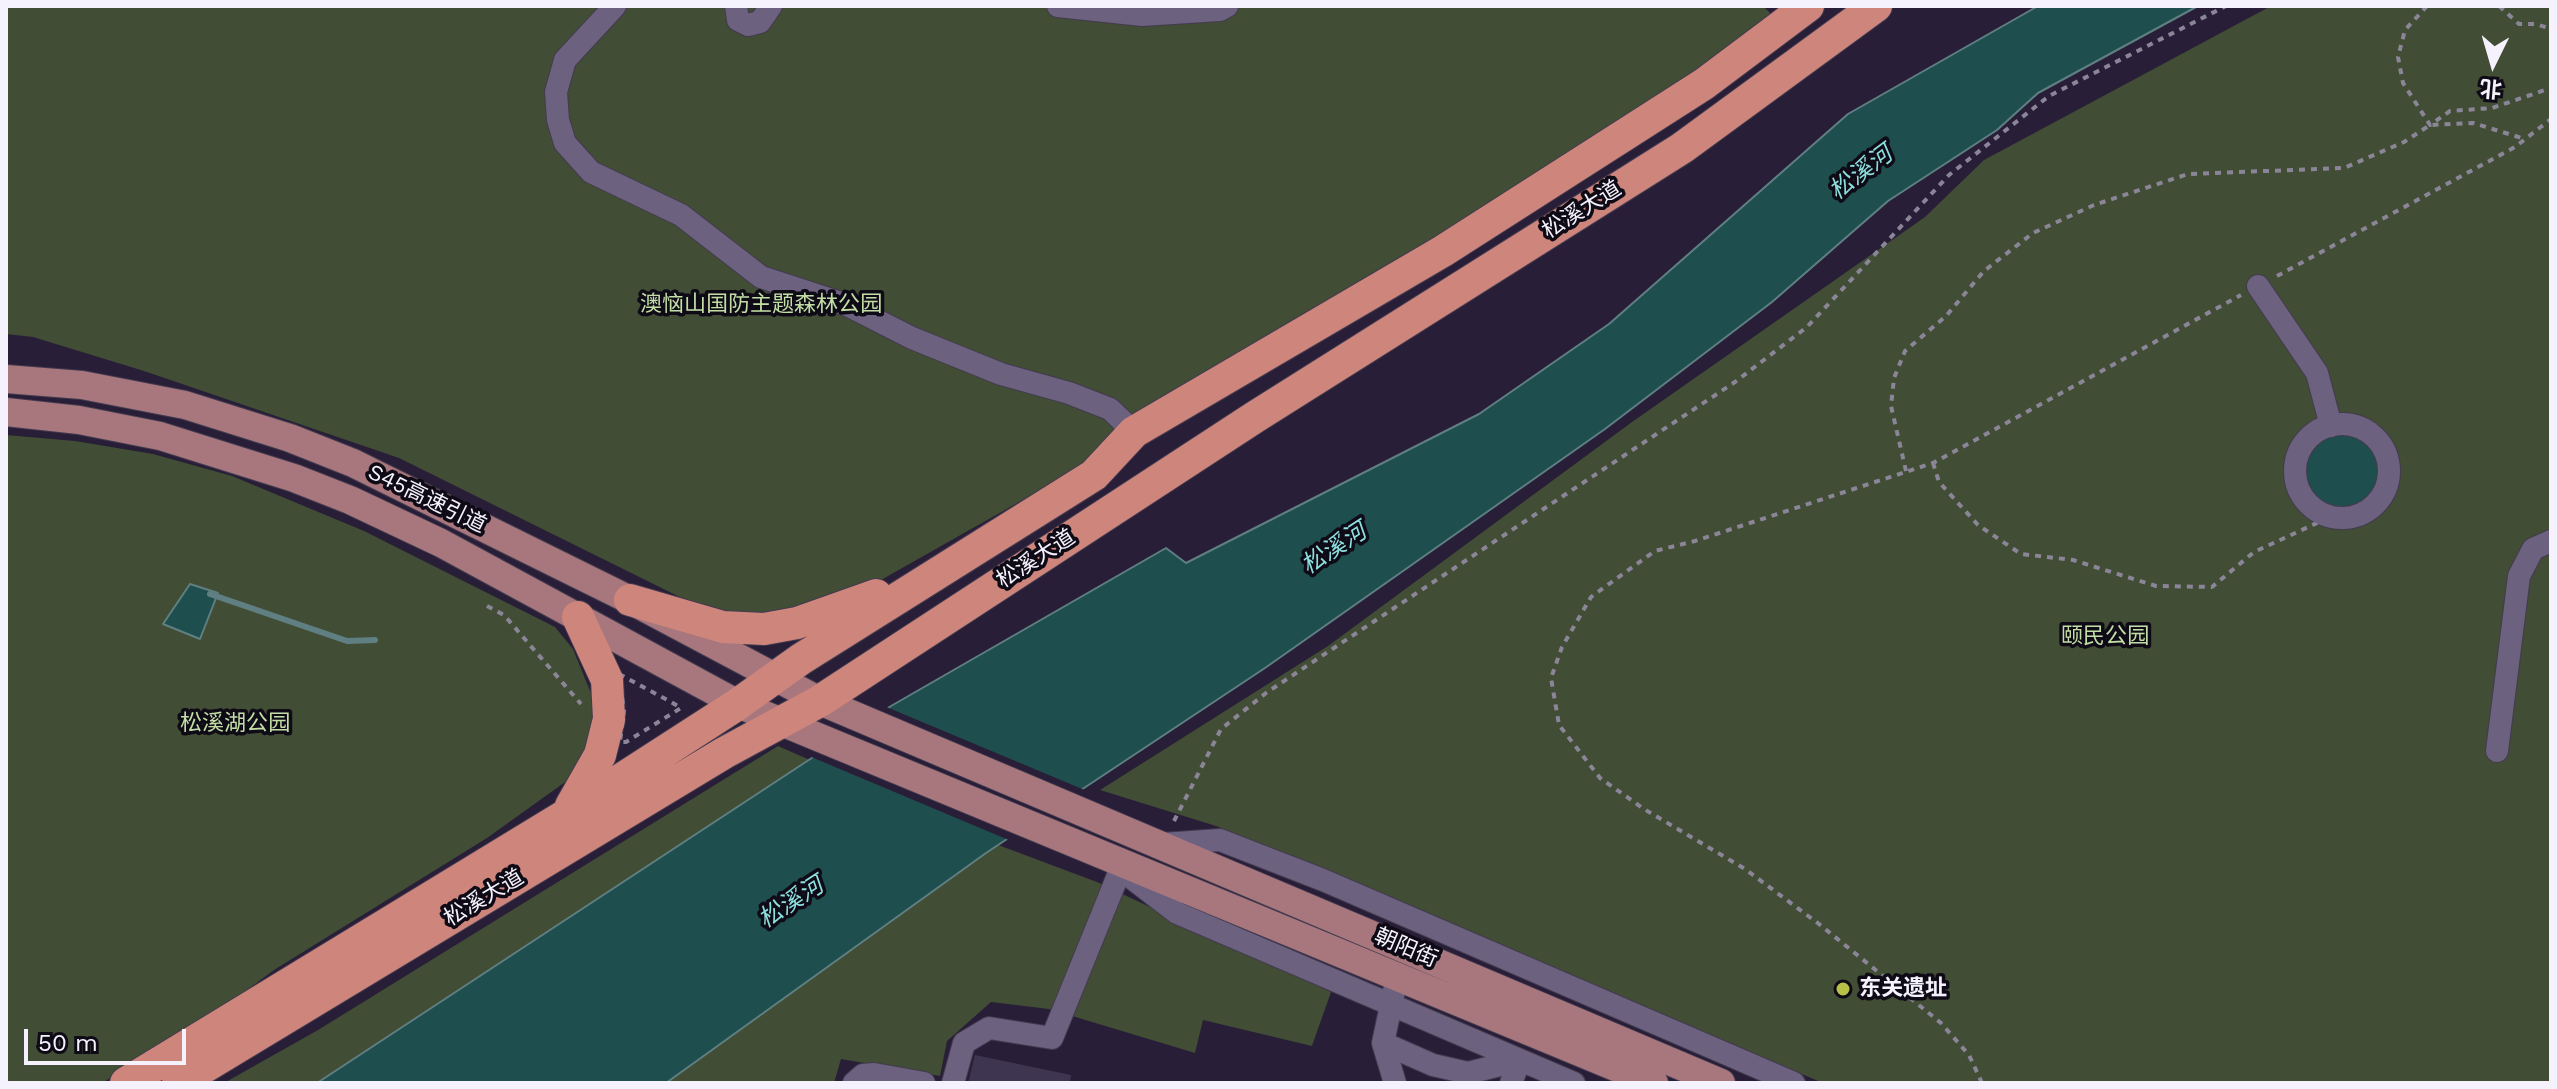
<!DOCTYPE html>
<meta charset="utf-8">
<style>
body{margin:0}
#map{position:relative;width:2557px;height:1089px;overflow:hidden;background:#281e38;font-family:"Work Sans","Noto Sans SC",sans-serif}
canvas{display:block}
.frame{position:absolute;inset:0;border:8px solid #f5f2fd;pointer-events:none}
.north{position:absolute;left:2453px;top:24px;width:80px;height:80px;-webkit-text-stroke:6px #0f0b16;paint-order:stroke;rotate:185deg;font-size:22px;font-weight:700;line-height:32px;text-align:center;color:#f5f2fd}
.north::after{content:'';display:block;margin:auto;width:28px;height:36px;background:#f5f2fd;clip-path:polygon(50% 0,100% 100%,50% 72%,0 100%)}
.scale{position:absolute;left:24px;top:1029px;width:162px;height:36px;box-sizing:border-box;border:4px solid #f5f2fd;border-top:0;padding-left:10px;font-size:24px;line-height:28px;white-space:nowrap;color:#f5f2fd;-webkit-text-stroke:6px #0f0b16;paint-order:stroke}
</style>
<div id="map">
<canvas width="2557" height="1089"></canvas>
<div class="frame"></div>
<div class="north">北</div>
<div class="scale">50 m</div>
</div>
<script>
const context = document.querySelector('canvas').getContext('2d');
context.lineJoin = 'round';
function paint(path, color) { context.fillStyle = color; context.fill(path, 'evenodd'); }
const shape = rows => new Path2D(rows.map(r => 'M' + r).join(''));
function trace(path, color, width, dash) { context.strokeStyle = color; context.lineWidth = width; context.lineCap = dash ? 'butt' : 'round'; context.setLineDash(dash || []); context.stroke(path); }
function label(font, color, halo, rows, align = 'center') {
  context.font = font + ' "Work Sans","Noto Sans SC",sans-serif'; context.lineWidth = 7; context.setLineDash([]); context.textBaseline = 'middle'; context.strokeStyle = halo; context.fillStyle = color; for (const [text, x, y, turn = 0] of rows) {
    context.save(); context.translate(x, y); context.rotate((+turn || 0) * Math.PI / 180); context.textAlign = isNaN(turn) ? turn : align; if (halo) context.strokeText(text, 0, 0); context.fillText(text, 0, 0); context.restore();
  }
}
paint(shape([
 [6,6,1763,6,1786,29,1203,398,858,593,783,617,706,610,399,458,144,371,33,337,6,334],
 [2271,6,2551,6,2551,1083,1823,1083,1216,826,1100,790,1328,646,1632,422,1925,217,1984,160],
 [6,435,75,441,153,454,232,476,364,531,555,627,573,649,595,703,595,725,575,775,487,838,274,970,216,1013,102,1083,6,1083],
 [778,746,810,760,317,1083,224,1083,318,1030],
 [977,837,1097,882,1331,992,1312,1046,1203,1020,1195,1053,1049,1009,991,1002,947,1041,940,1076,841,1059,834,1083,620,1083]
]), '#414d34');
const water = shape([
 [2038,6,2198,6,2038,93,1997,130,1888,201,1772,302,1605,429,1265,668,986,853,666,1083,317,1083,891,706,1166,548,1186,563,1479,414,1609,324,1848,114,2038,6],
 '2303 472a39 39 0 1 1 78 0a39 39 0 1 1-78 0Z',
 [190,584,218,593,200,639,163,624,190,584]
]);
paint(water, '#1f4e4e');
trace(water, '#5f7f82', 2);
paint(shape([
 [884,706,1087,791,1011,841,809,756]
]), '#281e38');
trace(shape([
 [210,594,347,641,375,640]
]), '#5f7f82', 6);
paint(shape([
 [975,1055,1071,1075,1070,1083,968,1083]
]), '#3e3551');
const minor = shape([
 [615,6,565,60,556,92,558,120,565,143,591,172,681,215,761,277,847,305,912,338,1001,374,1069,393,1110,409,1134,432],
 [736,6,738,20,748,25,760,22,771,6],
 [1058,6,1142,15,1220,10,1227,6],
 [2258,286,2317,373,2331,426],
 '2295 471a47 47 0 1 1 94 0a47 47 0 1 1-94 0Z',
 [2497,751,2519,576,2533,549,2551,541],
 [1162,844,1220,840,1323,880,1794,1083],
 [1120,869,1177,913,1574,1083],
 [1394,991,1383,1043,1395,1083],
 [1383,1043,1433,1065,1468,1073,1520,1060],
 [854,1083,863,1075,874,1074,924,1083],
 [953,1083,964,1043,989,1028,1052,1038,1123,863],
 [1511,1083,1520,1060]
]);
const major = shape([
 [6,379,82,385,185,405,290,438,353,463,630,600,820,701,1721,1083],
 [6,412,79,420,160,436,294,478,350,500,441,543,738,704,1654,1083]
]);
const highway = shape([
 [630,600,723,627,764,629,797,623,876,595],
 [571,806,600,755,609,719,607,680,578,617],
 [126,1083,566,815,738,704,801,659,1094,475,1134,432,1443,251,1704,84,1808,6],
 [178,1083,724,753,820,701,1255,417,1682,148,1876,6]
]);
trace(minor, '#433b4f', 24);
trace(major, '#433b4f', 30);
trace(highway, '#433b4f', 34);
trace(shape([
 [2427,6,2405,30,2398,57,2403,83,2430,125,2450,111,2492,108,2551,88],
 [2499,6,2519,24,2536,24,2551,29],
 [2277,276,2515,147,2551,119],
 [1933,463,1939,482,1978,525,2021,554,2073,560,2156,586,2212,587,2254,552,2330,517],
 [1906,471,1891,406,1894,378,1905,351,1946,316,1984,271,2033,233,2094,205,2188,174,2344,168,2404,142,2430,125,2473,123,2525,139],
 [487,606,504,615,581,704],
 [619,674,671,702,681,708,626,742,620,742,624,711,619,674],
 [1174,821,1221,729,1266,693,1735,382,1807,327,1949,175,2049,96,2226,6],
 [1982,1083,1969,1055,1941,1023,1819,924,1745,869,1644,809,1600,778,1559,725,1551,678,1562,647,1591,597,1655,551,1695,541,1933,463,2241,295]
]), '#8b8598', 4, [6, 6]);
trace(minor, '#6c617f', 22);
trace(major, '#a7777d', 28);
trace(highway, '#ce857b', 32);
for (const [x, y, r, color] of [
 [1843,989,8,"#b7c148"]
]) { const dot = new Path2D(); dot.arc(x, y, r, 0, 2 * Math.PI); context.fillStyle = color; context.fill(dot); trace(dot, '#0f0b16', 3); }
label('22px', '#f5f2fd', '#0f0b16', [
 ["松溪大道",1582,210,-32],
 ["S45高速引道",427,499,26],
 ["松溪大道",1036,559,-33],
 ["松溪大道",484,898,-31],
 ["朝阳街",1406,948,23]
]);
label('22px', '#c2dea6', '#0f0b16', [
 ["澳恼山国防主题森林公园",761,305],
 ["颐民公园",2105,637],
 ["松溪湖公园",235,724]
]);
label('bold 22px', '#f5f2fd', '#0f0b16', [
 ["东关遗址",1859,989]
], 'left');
label('italic 24px', '#8ddfdf', '#0f0b16', [
 ["松溪河",1861,173,-37],
 ["松溪河",1334,549,-33],
 ["松溪河",791,903,-33]
]);
</script>
